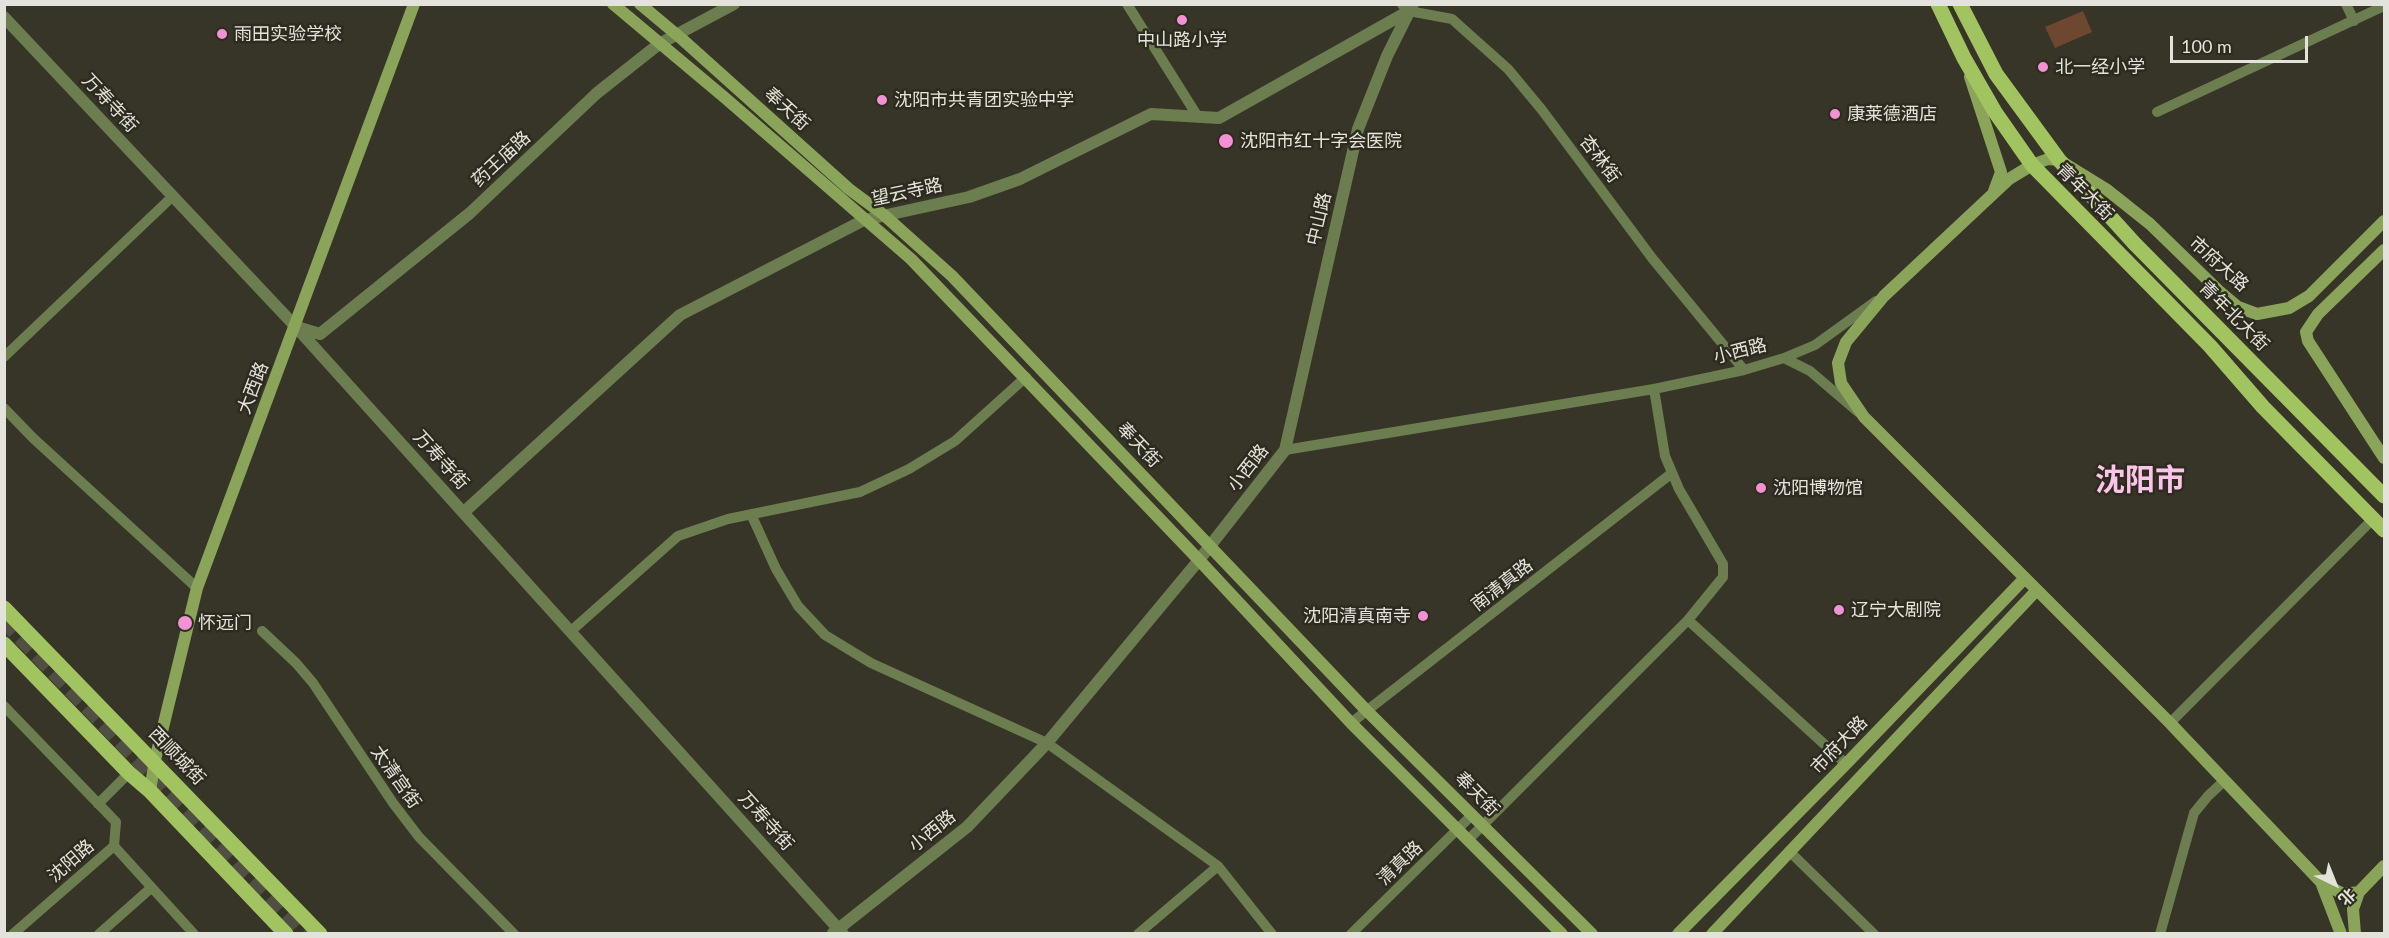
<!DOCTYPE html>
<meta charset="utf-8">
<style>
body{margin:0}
#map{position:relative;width:2389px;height:938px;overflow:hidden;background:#373528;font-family:Lato,"Noto Sans SC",sans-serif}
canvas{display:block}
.frame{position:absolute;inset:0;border:6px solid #e4e3db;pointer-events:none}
.north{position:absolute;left:2305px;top:854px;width:60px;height:60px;-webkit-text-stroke:4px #2d2b1f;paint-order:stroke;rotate:137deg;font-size:16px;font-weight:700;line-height:24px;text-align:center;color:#e4e3db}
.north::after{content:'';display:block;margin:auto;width:21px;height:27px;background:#e4e3db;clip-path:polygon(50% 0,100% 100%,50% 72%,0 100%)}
.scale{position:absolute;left:2170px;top:36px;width:138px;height:27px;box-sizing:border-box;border:3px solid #e4e3db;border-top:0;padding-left:8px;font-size:18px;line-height:21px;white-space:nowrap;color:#e4e3db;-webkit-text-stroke:4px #2d2b1f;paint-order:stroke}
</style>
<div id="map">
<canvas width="2389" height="938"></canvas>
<div class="frame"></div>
<div class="north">北</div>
<div class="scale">100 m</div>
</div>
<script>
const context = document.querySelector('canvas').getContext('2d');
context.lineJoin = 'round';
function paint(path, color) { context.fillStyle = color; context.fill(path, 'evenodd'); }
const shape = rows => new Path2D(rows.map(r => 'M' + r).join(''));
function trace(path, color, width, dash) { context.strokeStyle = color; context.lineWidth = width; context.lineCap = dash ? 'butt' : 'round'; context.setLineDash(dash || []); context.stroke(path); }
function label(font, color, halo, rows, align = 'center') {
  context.font = font + ' Lato,"Noto Sans SC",sans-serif'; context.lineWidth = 5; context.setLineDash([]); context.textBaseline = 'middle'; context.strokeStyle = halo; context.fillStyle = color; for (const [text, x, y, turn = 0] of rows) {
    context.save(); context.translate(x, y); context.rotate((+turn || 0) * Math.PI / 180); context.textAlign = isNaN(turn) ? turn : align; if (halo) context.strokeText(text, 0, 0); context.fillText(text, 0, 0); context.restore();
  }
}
paint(shape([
 [2083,11,2092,32,2055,48,2045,27]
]), '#6d472f');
trace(shape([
 [4,620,306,934]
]), '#514f43', 16, [16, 8]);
trace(shape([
 [1127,4,1198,117],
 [2346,4,2354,21],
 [1409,11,1452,19,1508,69,1542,110,1652,258,1744,370],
 [2157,112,2384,6],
 [4,357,173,196],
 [1784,358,1810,371,1858,412],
 [4,408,33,438,197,588],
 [1285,450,1654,389,1744,370,1784,358,1815,345,1876,301],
 [751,514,776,569,798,606,825,635,871,663,1047,743,1218,866,1272,934],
 [1688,620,1846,764],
 [262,631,296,663,313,683,393,803,419,837,514,934],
 [571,631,678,536,728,519,860,492,909,469,955,441,1026,377],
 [4,706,116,822,114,846,13,934],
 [1351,723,1672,473],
 [2170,723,2373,519],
 [98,804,129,773],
 [1468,840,1688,620,1723,577,1723,564,1679,489,1665,456,1654,389],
 [114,846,194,934],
 [1789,851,1874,934],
 [99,934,151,888],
 [1138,934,1218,866],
 [1351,934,1472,815],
 [2160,934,2194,813,2208,796,2223,782]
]), '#6c7d4f', 10);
trace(shape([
 [4,17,296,327,843,934],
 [297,327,320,334,470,213,597,93,659,44,734,4],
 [464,512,680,315,864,220,969,197,1020,179,1151,114,1219,118,1409,11,1403,4],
 [833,933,967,827,1047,743,1199,560,1285,450,1358,129,1387,56,1413,4]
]), '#6c7d4f', 12);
trace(shape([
 [613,4,724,97,911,259,1199,560,1351,723,1562,934],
 [640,4,683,40,849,189,884,215,952,276,1366,710,1592,934],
 [1970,77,2001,172,1994,191],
 [2384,250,2318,314,2306,332,2308,341,2384,458],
 [150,791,155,760,197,588,414,4],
 [2321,882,2341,934],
 [2359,892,2343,894,2321,882,2170,723,1864,417,1841,383,1838,363,1846,342,1884,296,2009,179,2032,165,2048,159,2059,160,2106,189,2150,224,2219,291,2238,307,2257,314,2289,308,2309,296,2384,221],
 [1678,934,1846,764,2024,579],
 [1712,934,2036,591],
 [2355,934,2353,909,2359,892,2384,866]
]), '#8aa55a', 12);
trace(shape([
 [1938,4,1964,58,1995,112,2032,165,2210,346,2263,407,2384,530],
 [1960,4,1996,74,2059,160,2134,243,2384,496],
 [4,608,320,934],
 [4,644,129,773,150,791,286,934]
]), '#a1c461', 15);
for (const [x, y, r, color] of [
 [1182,20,6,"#f391d5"],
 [222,34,6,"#f391d5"],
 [2043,67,6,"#f391d5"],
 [882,100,6,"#f391d5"],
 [1835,114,6,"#f391d5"],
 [1226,141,8,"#f391d5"],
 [1761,488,6,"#f391d5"],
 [1839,610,6,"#f391d5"],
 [1423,616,6,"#f391d5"],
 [185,623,8,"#f391d5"]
]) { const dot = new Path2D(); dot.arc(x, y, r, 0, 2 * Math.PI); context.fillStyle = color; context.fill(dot); trace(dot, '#2d2b1f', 2); }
label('18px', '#e4e3db', '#2d2b1f', [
 ["雨田实验学校",234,34],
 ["中山路小学",1182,40,"center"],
 ["北一经小学",2055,67],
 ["沈阳市共青团实验中学",894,100],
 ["康莱德酒店",1847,114],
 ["沈阳市红十字会医院",1240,141],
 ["沈阳博物馆",1773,488],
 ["辽宁大剧院",1851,610],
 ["沈阳清真南寺",1411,616,"right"],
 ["怀远门",198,623]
], 'left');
label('18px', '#e4e3db', '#2d2b1f', [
 ["万寿寺街",110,103,47],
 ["奉天街",787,109,42],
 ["药王庙路",501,159,-43],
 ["杏林街",1600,159,53],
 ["望云寺路",907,192,-12],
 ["青年大街",2085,192,45],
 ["中山路",1319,219,-77],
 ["市府大路",2219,264,42],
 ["青年北大街",2234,316,45],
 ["小西路",1740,351,-14],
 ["大西路",253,388,-69],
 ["奉天街",1139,445,46],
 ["万寿寺街",441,460,48],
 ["小西路",1248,468,-52],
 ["南清真路",1502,585,-38],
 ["市府大路",1839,745,-46],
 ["西顺城街",177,756,46],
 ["太清宫街",396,777,55],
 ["奉天街",1477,794,45],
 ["万寿寺街",766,821,48],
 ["小西路",932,831,-39],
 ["沈阳路",71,861,-41],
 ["清真路",1400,863,-44]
]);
label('bold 30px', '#fcc4e9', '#2d2b1f', [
 ["沈阳市",2140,480]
]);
</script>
